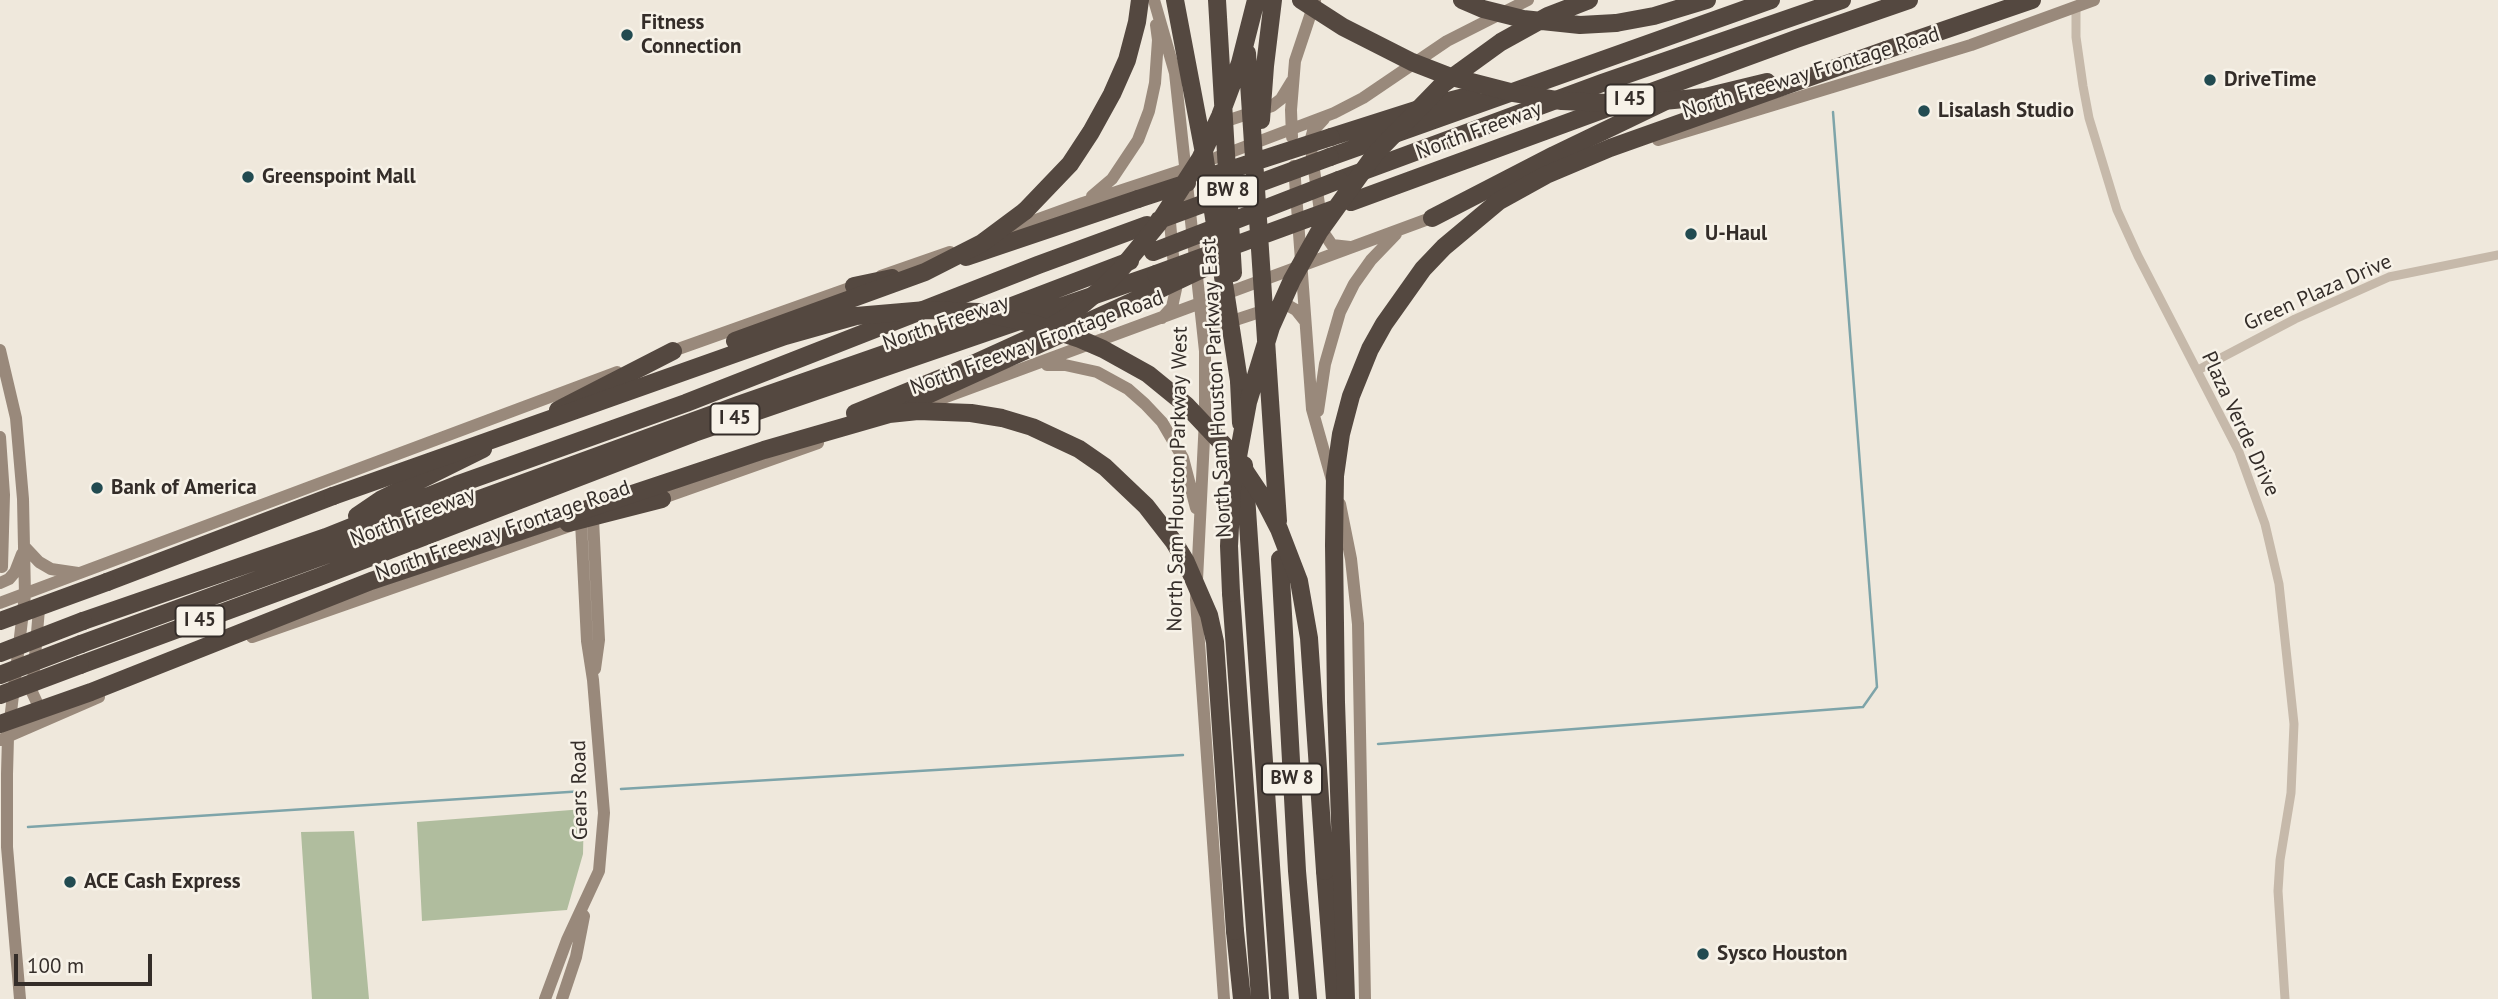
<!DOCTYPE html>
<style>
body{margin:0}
#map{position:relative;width:2498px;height:999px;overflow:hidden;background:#efe8dc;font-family:"PT Sans",sans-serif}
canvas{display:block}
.scale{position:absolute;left:14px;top:954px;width:138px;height:32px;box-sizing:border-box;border:4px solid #342d29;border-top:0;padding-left:9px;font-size:21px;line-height:24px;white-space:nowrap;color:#342d29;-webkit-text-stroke:5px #f7f2e8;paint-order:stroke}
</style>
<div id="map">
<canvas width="2498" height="999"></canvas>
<div class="scale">100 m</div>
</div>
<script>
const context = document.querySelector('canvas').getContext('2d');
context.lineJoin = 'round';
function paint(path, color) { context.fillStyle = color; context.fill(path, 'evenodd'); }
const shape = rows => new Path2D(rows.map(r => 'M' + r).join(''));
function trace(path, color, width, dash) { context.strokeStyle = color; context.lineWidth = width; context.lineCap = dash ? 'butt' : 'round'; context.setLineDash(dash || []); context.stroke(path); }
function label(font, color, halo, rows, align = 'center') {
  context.font = font + ' "PT Sans",sans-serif'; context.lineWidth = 5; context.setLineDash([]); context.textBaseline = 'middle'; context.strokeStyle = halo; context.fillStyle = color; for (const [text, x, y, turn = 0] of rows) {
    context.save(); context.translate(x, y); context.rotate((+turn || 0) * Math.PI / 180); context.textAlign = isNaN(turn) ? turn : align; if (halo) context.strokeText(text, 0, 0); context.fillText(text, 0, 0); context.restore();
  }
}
paint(shape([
 [584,809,583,854,567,910,422,921,417,822],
 [354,831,369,999,312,999,301,832]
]), '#b0bd9e');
trace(shape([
 [1378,744,1863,707,1877,687,1833,112],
 [621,789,1183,755],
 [28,827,584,791]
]), '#7ea4a9', 2.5);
trace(shape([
 [2076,6,2076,37,2083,86,2089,118,2117,210,2138,256,2239,452,2265,524,2279,584,2294,724,2291,793,2280,860,2278,891,2285,999],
 [2198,370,2295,319,2389,277,2498,255]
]), '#c6b9aa', 9);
trace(shape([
 [1154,0,1175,73,1205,351,1205,419,1196,600,1224,999],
 [1324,119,1313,131,1310,142,1323,232,1332,245,1350,247],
 [1217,124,1272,106,1281,99,1292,81],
 [1292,137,1291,110,1295,61,1315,1],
 [1658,140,1971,45,2094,0],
 [1294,166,1312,409,1332,480],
 [1092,196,1112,179,1138,140,1149,111,1155,83,1158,40,1156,25],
 [1003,232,1083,203,1186,169,1334,113,1363,98,1447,41,1528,0],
 [881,276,950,252],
 [1162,318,1172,307,1176,289,1169,211],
 [1207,345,1212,331,1220,325,1278,306,1289,306,1296,310,1304,320],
 [0,350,16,418,23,499,25,595,8,737,7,774,7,847,20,999],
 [667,353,861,284],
 [1047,365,1065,365,1097,372,1128,389,1145,404,1162,422,1183,458,1196,508],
 [924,405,1439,215],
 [1318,411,1325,364,1340,312,1354,284,1371,260,1396,234],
 [0,437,4,495,2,567],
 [657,500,818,443],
 [1340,504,1351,559,1358,624,1365,999],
 [593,519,599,640,595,669],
 [24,546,39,562,51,569,78,573],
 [0,583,9,579,15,572,22,554],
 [0,603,617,372],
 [42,603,39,609,32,692,39,707,46,711],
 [252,637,575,524],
 [0,740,99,697],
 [545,999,567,940,599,871,604,813,593,680,587,641,581,522],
 [562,999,576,957,584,916]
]), '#99897b', 12);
trace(shape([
 [1616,23,1654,16,1707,0],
 [1886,50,2032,0],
 [1331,137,1425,107,1472,95],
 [1330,157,1771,0],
 [1339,180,1602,83,1842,0],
 [1351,202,1796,39,1909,0],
 [1025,211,1070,164,1091,132,1112,94,1127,60,1137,22,1140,0],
 [1432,218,1554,155,1664,102],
 [966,257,1138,199],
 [854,286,892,278],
 [1239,381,1241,423],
 [558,410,673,351],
 [890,412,1160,289],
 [1244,465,1280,999],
 [357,516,382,499,483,449],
 [568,523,662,499],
 [1280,559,1297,871,1308,999],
 [107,582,333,496],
 [1231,593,1260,999],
 [83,621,326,537,456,485,686,403,1038,265,1147,225],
 [81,644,738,405,910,345,1130,261],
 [80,665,319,577,694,433,1156,274],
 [1325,871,1335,999],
 [1235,931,1242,999]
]), '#544840', 18);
trace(shape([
 [1175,0,1204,153,1239,381],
 [1217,0,1233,273],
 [1301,0,1343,27,1412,62,1448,76,1514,93,1562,101,1632,104,1705,97,1767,82],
 [1462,0,1483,9,1523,19,1580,25,1616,23],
 [1247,53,1278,521],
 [1261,120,1265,66,1273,0],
 [1217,174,1331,137],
 [1138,199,1187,183],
 [1159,220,1330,157],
 [1153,252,1339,180],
 [1156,274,1334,209],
 [1160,289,1217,262],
 [735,341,925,272,982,243,1025,211],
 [855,413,951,374,1039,334,1070,315,1101,289,1121,269,1158,224,1200,159,1220,116,1240,63,1256,0],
 [333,496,785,336,856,316,926,310,978,312,1035,324,1080,339,1103,349,1148,374,1186,405,1237,459,1263,498,1279,529,1299,581,1309,638,1325,871],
 [1231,593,1229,546,1232,489,1248,402,1271,327,1292,280,1319,232,1375,154,1443,84,1501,42,1548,16,1589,0],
 [0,621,107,582],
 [0,653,83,621],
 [0,675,81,644],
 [0,695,80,665],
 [0,724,91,692,371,581,764,450,889,414,918,411,971,413,1002,418,1032,427,1079,449,1105,467,1146,506,1174,542,1186,562,1209,615,1215,642,1235,931],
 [1346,999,1336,702,1334,545,1335,476,1341,434,1351,396,1370,349,1384,324,1423,269,1444,247,1499,201,1546,175,1610,148,1886,50]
]), '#544840', 18);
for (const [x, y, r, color] of [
 [627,35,7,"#224b51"],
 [2210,80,7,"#224b51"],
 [1924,111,7,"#224b51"],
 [248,177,7,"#224b51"],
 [1691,234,7,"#224b51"],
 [97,488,7,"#224b51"],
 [70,882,7,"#224b51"],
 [1703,954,7,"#224b51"]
]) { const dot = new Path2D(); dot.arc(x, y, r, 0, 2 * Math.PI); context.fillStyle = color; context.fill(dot); trace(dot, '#f7f2e8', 2.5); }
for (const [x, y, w] of [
 [1630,100,49],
 [1228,191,60],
 [735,419,49],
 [200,621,49],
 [1292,779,60]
]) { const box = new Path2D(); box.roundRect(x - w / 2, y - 15.5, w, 31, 5); context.fillStyle = '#f7f2e8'; context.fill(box); trace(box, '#342d29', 2); }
label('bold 19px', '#342d29', null, [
 ["I 45",1630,100],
 ["BW 8",1228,191],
 ["I 45",735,419],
 ["I 45",200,621],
 ["BW 8",1292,779]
]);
label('bold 21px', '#342d29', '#f7f2e8', [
 ["Fitness",641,23],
 ["Connection",641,47],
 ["DriveTime",2224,80],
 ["Lisalash Studio",1938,111],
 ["Greenspoint Mall",262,177],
 ["U-Haul",1705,234],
 ["Bank of America",111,488],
 ["ACE Cash Express",84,882],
 ["Sysco Houston",1717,954]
], 'left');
label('21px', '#342d29', '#f7f2e8', [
 ["North Freeway Frontage Road",1811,73,-17],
 ["North Freeway",1479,131,-20],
 ["Green Plaza Drive",2318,293,-24],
 ["North Freeway",946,323,-19],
 ["North Freeway Frontage Road",1037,343,-20],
 ["North Sam Houston Parkway East",1217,388,-93],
 ["Plaza Verde Drive",2240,424,65],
 ["North Sam Houston Parkway West",1178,479,-89],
 ["North Freeway",413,517,-21],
 ["North Freeway Frontage Road",503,531,-19],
 ["Gears Road",580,790,-91]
]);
</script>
